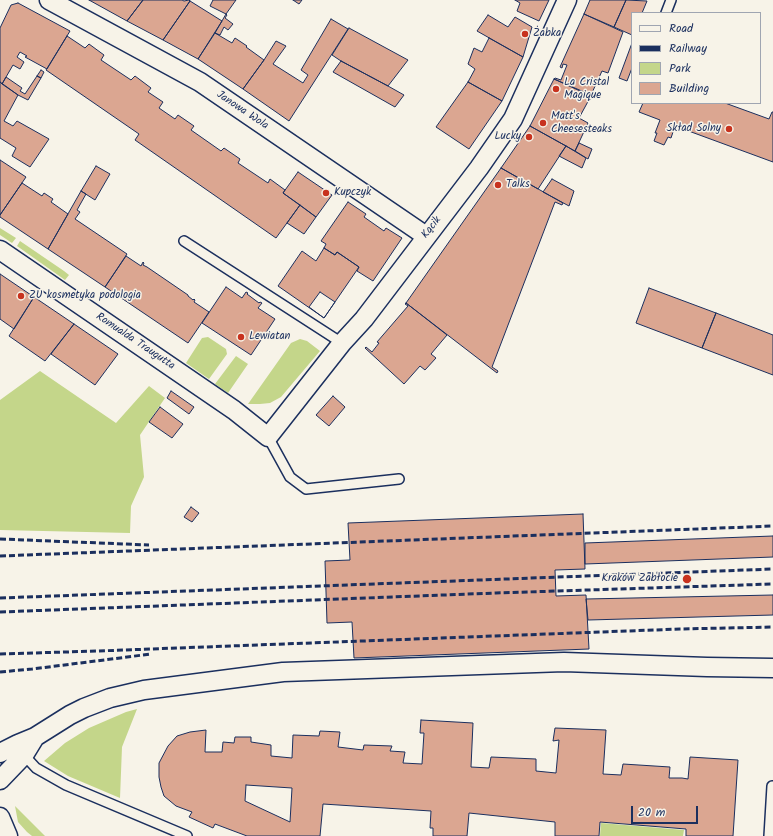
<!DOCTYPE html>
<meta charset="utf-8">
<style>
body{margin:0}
#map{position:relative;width:773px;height:836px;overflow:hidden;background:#f7f3e8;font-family:Kalam,sans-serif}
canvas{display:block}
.legend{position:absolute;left:631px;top:12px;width:130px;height:92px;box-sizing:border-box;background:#f7f3e8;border:1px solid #9fa5b1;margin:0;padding:5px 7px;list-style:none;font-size:12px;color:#1b2f5e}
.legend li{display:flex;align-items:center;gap:8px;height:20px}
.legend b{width:20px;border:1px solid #9fa5b1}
.scale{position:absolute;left:631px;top:806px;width:67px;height:18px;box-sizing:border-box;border:2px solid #1b2f5e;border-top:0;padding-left:5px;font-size:12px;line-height:14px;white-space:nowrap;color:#1b2f5e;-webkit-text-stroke:3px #f7f3e8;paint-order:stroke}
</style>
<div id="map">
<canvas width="773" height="836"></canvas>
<ul class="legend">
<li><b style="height:5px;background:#f7f3e8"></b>Road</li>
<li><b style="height:5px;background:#1b2f5e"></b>Railway</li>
<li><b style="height:11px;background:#c4d68a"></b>Park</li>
<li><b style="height:11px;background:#dba691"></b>Building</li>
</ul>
<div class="scale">20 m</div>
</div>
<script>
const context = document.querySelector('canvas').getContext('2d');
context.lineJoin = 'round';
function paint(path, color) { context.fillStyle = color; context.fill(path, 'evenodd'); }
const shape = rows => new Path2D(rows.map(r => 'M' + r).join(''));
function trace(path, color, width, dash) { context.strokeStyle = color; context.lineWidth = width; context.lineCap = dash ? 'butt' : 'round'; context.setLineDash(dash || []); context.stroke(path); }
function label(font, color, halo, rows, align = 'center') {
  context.font = font + ' Kalam,sans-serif'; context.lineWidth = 3; context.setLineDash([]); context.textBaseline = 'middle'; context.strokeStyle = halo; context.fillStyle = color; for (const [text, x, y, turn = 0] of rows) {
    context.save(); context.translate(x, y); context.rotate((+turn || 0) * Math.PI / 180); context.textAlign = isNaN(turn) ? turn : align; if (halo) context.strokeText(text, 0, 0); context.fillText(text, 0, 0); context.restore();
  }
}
paint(shape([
 [0,228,16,238,12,243,0,235],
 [20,241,64,271,69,275,65,280,17,246],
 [208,337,226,349,227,354,209,379,186,363,202,338],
 [300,339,307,341,320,351,281,397,270,403,260,404,248,404,291,343],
 [236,356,248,364,228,393,215,384],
 [40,371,116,423,149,386,165,398,140,435,144,477,131,506,130,533,0,530,0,400],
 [137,709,122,747,120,798,68,776,44,761,65,743,89,728,126,712],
 [15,806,45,836,32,836,27,832,18,822],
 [601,823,684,830,683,836,600,836]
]), '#c4d68a');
const building = shape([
 [89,0,143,0,127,21,89,0],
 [143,0,182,0,184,1,189,0,190,1,163,40,127,21,143,0],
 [213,0,236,0,226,14,210,6,213,0],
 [293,0,302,0,299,4,293,0],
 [515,0,549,0,539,21,517,11,520,3,515,0],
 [590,0,626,0,614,27,584,14,590,0],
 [626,0,647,1,642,13,632,13,632,35,614,27,626,0],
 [190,1,222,21,198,59,163,40,190,1],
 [18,3,70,31,47,69,25,57,27,56,20,52,17,57,24,62,20,69,13,65,2,84,0,82,0,28,11,5,18,3],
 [226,14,227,15,225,18,233,24,228,30,224,27,220,35,215,33,226,14],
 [584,14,623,32,608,73,602,71,591,95,554,79,555,78,561,80,567,65,563,64,562,68,560,67,584,14],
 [488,15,508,27,515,17,532,27,523,57,477,31,488,15],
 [331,19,348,29,289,121,243,89,264,60,276,41,286,46,273,64,303,83,308,75,301,70,331,19],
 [349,28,408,60,388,86,341,61,332,55,349,28],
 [215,33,232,43,235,38,247,46,246,47,264,60,243,89,198,59,215,33],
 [67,36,85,48,89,44,104,55,101,60,131,80,135,76,151,88,148,92,163,102,159,108,175,119,178,115,194,126,191,130,221,151,224,148,240,159,238,163,268,183,270,179,285,190,283,193,300,205,276,238,135,140,139,134,46,70,67,36],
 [489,38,523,57,502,101,468,82,475,69,468,64,474,48,482,52,489,38],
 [632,43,632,68,627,81,619,78,632,43],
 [341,61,388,86,404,95,395,107,333,72,341,61],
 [41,70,44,72,41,78,37,76,41,70],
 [37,76,41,78,28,100,18,95,2,84,6,77,22,88,20,91,25,94,37,76],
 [554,79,591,96,579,118,588,123,575,151,530,126,554,79],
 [0,82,18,95,4,121,13,126,17,121,49,139,30,167,12,156,16,148,0,138,0,82],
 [468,82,502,101,469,149,436,127,468,82],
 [643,103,725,103,769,119,772,112,773,112,773,162,675,126,671,138,668,137,664,145,654,141,657,133,655,133,660,120,639,112,643,103],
 [530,126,566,146,538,189,501,168,530,126],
 [579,143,592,149,588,159,575,151,579,143],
 [566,146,586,158,582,168,559,156,566,146],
 [0,160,26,177,0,215,0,160],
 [96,166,110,174,95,200,81,191,96,166],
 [501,168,563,203,562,205,555,202,492,367,498,371,497,373,406,303,501,168],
 [298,172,332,195,316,217,283,193,298,172],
 [552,179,574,191,569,206,543,192,552,179],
 [22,183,42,196,44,193,53,199,51,202,68,214,48,249,0,217,0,215,22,183],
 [81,191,86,194,77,210,80,212,75,219,127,254,105,287,48,249,81,191],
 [348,202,366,214,364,217,384,231,386,228,402,238,373,281,357,271,359,267,337,252,335,255,324,248,326,244,321,241,348,202],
 [300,205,316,217,304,234,287,223,300,205],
 [324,248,335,255,337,252,359,267,324,318,278,286,302,251,316,261,324,248],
 [126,256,141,266,143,262,144,263,143,265,147,267,188,295,188,296,193,300,194,299,195,300,194,302,209,312,188,343,105,287,126,256],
 [0,274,34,297,14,329,0,319,0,274],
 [226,287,242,298,246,292,248,293,247,294,259,303,260,302,262,303,258,308,275,319,251,355,202,323,226,287],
 [649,288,716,313,702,348,636,323,649,288],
 [320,292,335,302,324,318,309,307,320,292],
 [34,297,74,324,45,361,9,336,34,297],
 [406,303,447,335,431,354,436,358,425,370,420,366,404,384,365,348,366,347,372,352,379,343,377,342,408,306,405,304,406,303],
 [716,313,773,335,773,375,702,348,716,313],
 [74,324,118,354,95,385,51,354,74,324],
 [171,391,194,407,189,414,167,398,171,391],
 [333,396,345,407,329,426,316,415,333,396],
 [160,407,183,424,172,438,149,422,160,407],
 [191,507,199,513,192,522,184,517,191,507],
 [583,514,585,569,555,570,556,596,586,595,589,649,354,658,352,622,327,623,325,561,350,560,348,523,583,514],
 [773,536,773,557,585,564,585,543,773,536],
 [773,595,773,615,588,620,586,599,773,595],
 [421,720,473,723,471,767,489,768,491,757,536,759,536,771,556,773,559,740,553,741,555,728,606,730,603,774,621,775,623,764,670,767,669,778,682,778,688,779,690,757,738,760,733,836,686,836,686,829,600,822,599,836,555,836,555,822,469,813,467,836,433,836,433,828,430,828,431,811,323,804,320,836,247,836,215,824,213,828,189,817,192,812,176,806,164,796,161,787,159,777,159,763,168,746,177,736,190,732,206,730,205,752,222,752,223,742,234,743,235,737,251,737,251,742,271,745,271,756,292,758,293,735,319,736,320,731,340,732,338,747,363,750,364,745,392,746,390,751,405,752,403,763,422,764,424,733,420,733,421,720],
 [246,785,292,788,290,822,245,801,246,785]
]);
paint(building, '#dba691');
trace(building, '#1b2f5e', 1);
const service = shape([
 [666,13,671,0],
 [184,241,342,343],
 [268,437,290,477,306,489,399,479],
 [24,755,36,768,66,785,187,836],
 [769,836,772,786]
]);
const minor = shape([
 [49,0,200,82,426,236],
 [0,250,234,410,268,437,342,343,364,319,479,168,513,119,567,0],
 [0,753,18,744,35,737,70,715,84,708,110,698,144,690,283,672,564,662,707,667,773,668],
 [0,780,24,755,35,737],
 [0,817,8,836]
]);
trace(service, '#1b2f5e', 12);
trace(minor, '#1b2f5e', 21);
trace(service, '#f7f3e8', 9);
trace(minor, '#f7f3e8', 18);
trace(shape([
 [0,539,149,545],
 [0,556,773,526],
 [0,598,773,569],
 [0,612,496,593,773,584],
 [0,654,98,651,680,629,773,627],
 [0,672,32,669,151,654]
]), '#1b2f5e', 3, [6, 3]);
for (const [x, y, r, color] of [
 [525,34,4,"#c8321e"],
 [556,89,4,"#c8321e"],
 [543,123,4,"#c8321e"],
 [729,129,4,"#c8321e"],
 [529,137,4,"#c8321e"],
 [498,185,4,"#c8321e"],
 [326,193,4,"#c8321e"],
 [21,296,4,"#c8321e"],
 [241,337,4,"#c8321e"],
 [687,579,5,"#c8321e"]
]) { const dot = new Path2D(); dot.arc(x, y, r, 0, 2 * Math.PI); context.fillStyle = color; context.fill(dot); trace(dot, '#f7f3e8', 1.5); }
label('11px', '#1b2f5e', '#f7f3e8', [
 ["Żabka",533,34],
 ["La Cristal",564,83],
 ["Magique",564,96],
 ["Matt's",551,117],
 ["Cheesesteaks",551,130],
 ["Skład Solny",721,129,"right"],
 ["Lucky",521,137,"right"],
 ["Talks",506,185],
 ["Kupczyk",334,193],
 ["ZU kosmetyka podologia",29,296],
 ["Lewiatan",249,337],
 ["Kraków Zabłocie",678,579,"right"]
], 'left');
label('11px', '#1b2f5e', '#f7f3e8', [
 ["Janowa Wola",242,111,34],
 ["Kącik",432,228,-52],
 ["Romualda Traugutta",135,342,34]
]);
</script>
